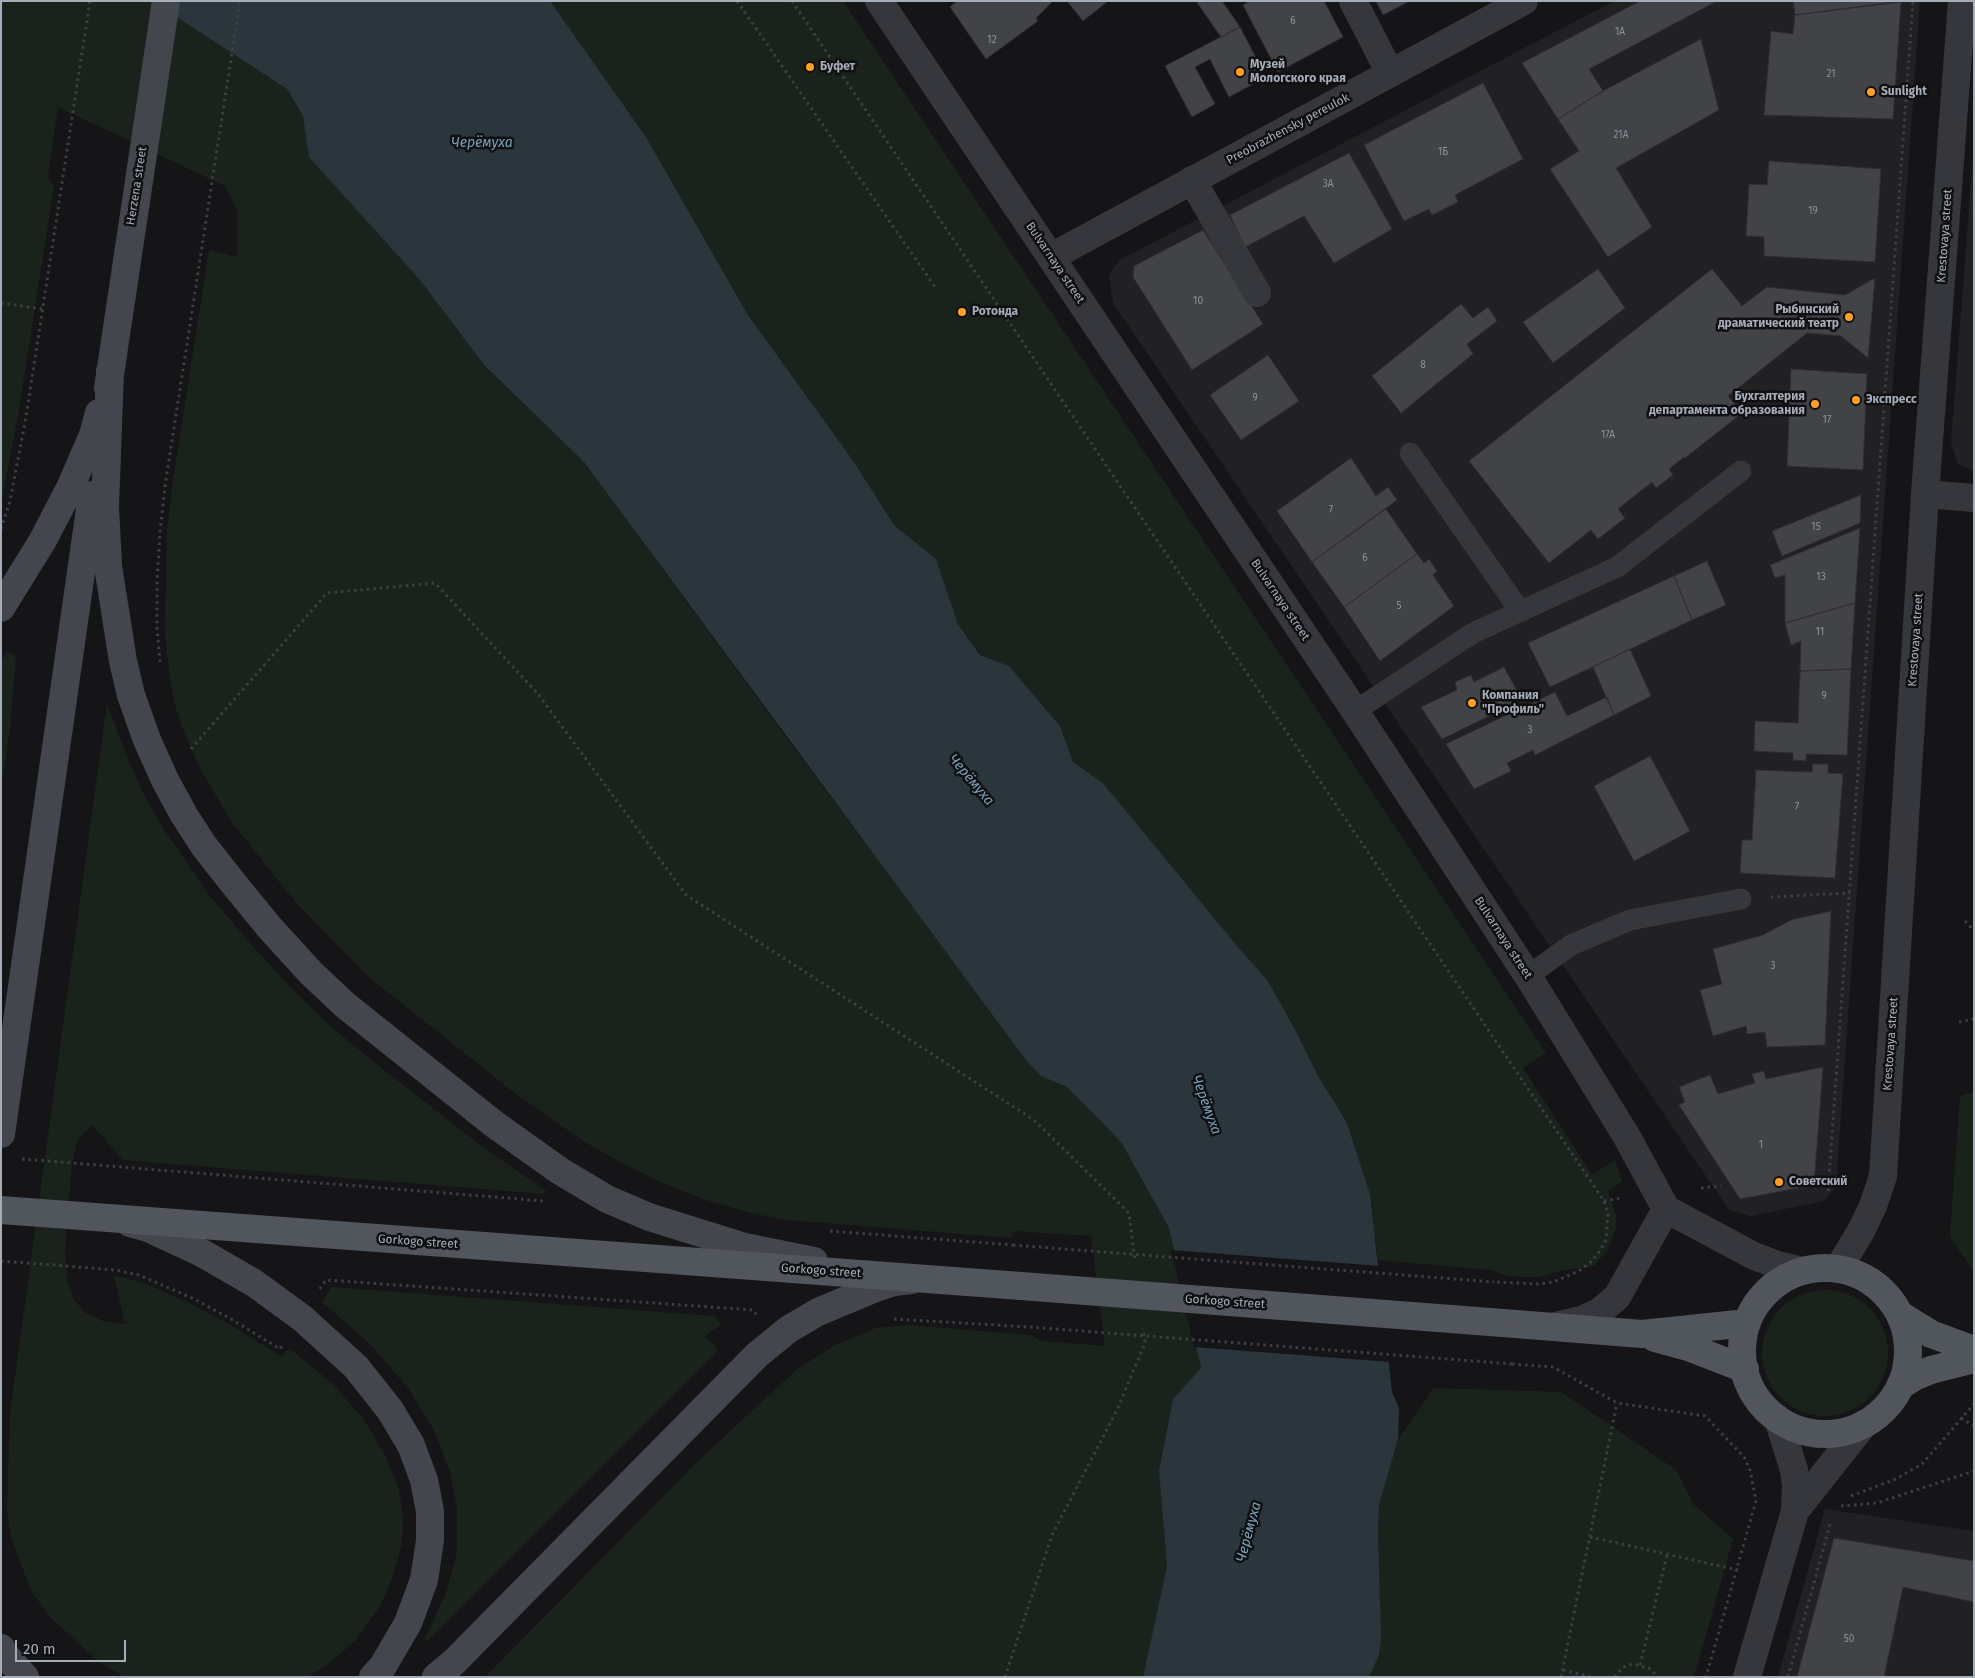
<!DOCTYPE html>
<meta charset="utf-8">
<style>
body{margin:0}
#map{position:relative;width:1975px;height:1678px;overflow:hidden;background:#151517;font-family:"Fira Sans",sans-serif}
canvas{display:block}
.frame{position:absolute;inset:0;border:2px solid #a5adb9;pointer-events:none}
.scale{position:absolute;left:15px;top:1640px;width:111px;height:22px;box-sizing:border-box;border:2px solid #a5adb9;border-top:0;padding-left:6px;font-size:15px;line-height:18px;white-space:nowrap;color:#a5adb9;-webkit-text-stroke:4px #101012;paint-order:stroke}
</style>
<div id="map">
<canvas width="1975" height="1678"></canvas>
<div class="frame"></div>
<div class="scale">20 m</div>
</div>
<script>
const context = document.querySelector('canvas').getContext('2d');
context.lineJoin = 'round';
function paint(path, color) { context.fillStyle = color; context.fill(path, 'evenodd'); }
const shape = rows => new Path2D(rows.map(r => 'M' + r).join(''));
function trace(path, color, width, dash) { context.strokeStyle = color; context.lineWidth = width; context.lineCap = dash ? 'butt' : 'round'; context.setLineDash(dash || []); context.stroke(path); }
function label(font, color, halo, rows, align = 'center') {
  context.font = font + ' "Fira Sans",sans-serif'; context.lineWidth = 5; context.setLineDash([]); context.textBaseline = 'middle'; context.strokeStyle = halo; context.fillStyle = color; for (const [text, x, y, turn = 0] of rows) {
    context.save(); context.translate(x, y); context.rotate((+turn || 0) * Math.PI / 180); context.textAlign = isNaN(turn) ? turn : align; if (halo) context.strokeText(text, 0, 0); context.fillText(text, 0, 0); context.restore();
  }
}
paint(shape([
 [1614,1,1920,1,1836,1186,1824,1201,1751,1216,1729,1210,1113,303,1109,276,1118,261],
 [1974,142,1974,471,1958,464,1951,443],
 [1825,1509,1974,1531,1974,1677,1778,1677]
]), '#212124');
paint(shape([
 [1,1,152,1,287,89,303,116,310,157,420,280,484,365,584,462,785,736,1041,1076,1067,1087,1121,1142,1169,1228,1201,1368,1173,1399,1159,1471,1167,1566,1143,1677,485,1677,697,1462,796,1370,835,1345,876,1328,908,1325,1031,1335,1040,1341,1105,1346,1091,1236,1013,1231,1012,1238,786,1220,751,1213,706,1200,665,1184,622,1163,585,1142,516,1094,370,978,296,903,234,825,216,796,198,764,182,727,174,702,167,656,165,628,167,533,172,487,209,250,237,257,237,209,225,186,58,107,48,177,54,186,18,416,1,504],
 [550,1,843,1,1546,1053,1523,1068,1592,1175,1615,1160,1622,1181,1608,1191,1616,1214,1616,1228,1607,1251,1594,1266,1565,1270,1539,1277,1523,1277,1509,1276,1490,1270,1378,1260,1370,1194,1347,1123,1317,1074,1297,1033,1268,981,1238,947,1103,783,1073,762,1060,726,1009,666,981,655,958,624,936,559,894,525,854,462,748,315,646,137],
 [8,652,16,656,10,729,1,787,1,660],
 [107,704,124,749,142,791,163,828,209,895,250,943,293,990,328,1024,370,1059,479,1144,546,1191,545,1194,123,1160,93,1126,84,1132,77,1142,72,1164,65,1250,67,1280,73,1298,84,1312,102,1321,125,1324,114,1276,125,1278,149,1285,191,1304,229,1324,282,1357,289,1348,333,1384,364,1420,385,1455,398,1487,403,1514,402,1544,394,1573,381,1605,355,1641,327,1665,307,1677,125,1677,99,1662,50,1617,31,1591,11,1537,7,1510,10,1413],
 [1974,1092,1974,1272,1952,1240,1950,1236,1960,1096],
 [332,1287,714,1316,721,1324,705,1336,718,1350,427,1641,425,1638,446,1593,457,1552,457,1509,450,1472,434,1430,408,1388,370,1344,322,1302],
 '1762 1353a63 63 0 1 1 126 0a63 63 0 1 1-126 0Z',
 [1434,1388,1561,1392,1676,1470,1694,1505,1733,1539,1694,1677,1369,1677,1379,1655,1378,1532,1379,1504,1398,1439]
]), '#1a231b');
paint(shape([
 [152,1,550,1,646,137,748,315,854,462,894,525,936,559,958,624,980,655,1009,666,1060,726,1073,762,1103,783,1238,947,1268,981,1297,1033,1317,1074,1347,1123,1370,1194,1392,1392,1399,1408,1398,1439,1379,1505,1378,1532,1381,1637,1379,1655,1369,1677,1143,1677,1167,1566,1159,1471,1173,1399,1201,1368,1169,1228,1121,1142,1067,1087,1041,1076,1026,1060,584,462,484,365,420,280,309,157,303,116,287,89]
]), '#2a363c');
paint(shape([
 [1171,1250,1381,1266,1391,1362,1194,1347]
]), '#151517');
const building = shape([
 [957,1,1053,1,1036,18,1038,21,986,59,950,7,957,1],
 [1067,1,1108,1,1083,21,1067,1],
 [1196,1,1222,1,1240,27,1221,37,1196,1],
 [1250,1,1324,1,1343,37,1278,72,1243,5,1250,1],
 [1376,1,1410,1,1383,15,1376,1],
 [1640,1,1717,1,1589,69,1603,91,1558,119,1522,63,1640,1],
 [1793,1,1901,1,1795,15,1793,1],
 [1901,2,1893,119,1764,115,1771,31,1793,34,1795,15,1901,2],
 [1240,27,1266,77,1229,97,1210,59,1195,67,1215,104,1192,117,1165,66,1240,27],
 [1701,39,1719,110,1616,168,1652,227,1608,257,1550,169,1579,151,1558,119,1603,91,1701,39],
 [1483,83,1523,159,1455,195,1458,202,1432,215,1429,209,1404,221,1364,145,1483,83],
 [1349,153,1392,229,1334,263,1304,216,1245,247,1230,215,1349,153],
 [1769,161,1881,169,1875,262,1764,256,1764,237,1746,236,1749,184,1767,185,1769,161],
 [1203,230,1263,324,1192,370,1133,277,1134,266,1203,230],
 [1598,269,1625,308,1553,363,1523,322,1598,269],
 [1712,269,1742,306,1767,287,1845,295,1875,278,1868,358,1841,336,1807,333,1728,396,1742,413,1685,458,1684,457,1669,469,1673,475,1656,488,1652,482,1618,509,1625,518,1598,539,1591,530,1549,563,1469,461,1712,269],
 [1461,304,1473,318,1488,307,1497,321,1467,344,1473,354,1401,413,1372,376,1461,304],
 [1268,355,1299,401,1241,440,1210,395,1268,355],
 [1791,369,1867,374,1863,470,1787,466,1791,369],
 [1351,458,1376,496,1388,487,1397,500,1312,562,1277,511,1351,458],
 [1861,495,1860,523,1782,556,1772,531,1861,495],
 [1386,509,1417,554,1344,607,1312,562,1386,509],
 [1860,528,1855,603,1785,623,1785,575,1775,578,1770,565,1860,528],
 [1417,554,1424,563,1429,559,1437,571,1433,575,1454,606,1380,661,1344,607,1417,554],
 [1707,561,1726,605,1692,620,1674,576,1707,561],
 [1674,576,1692,620,1550,687,1528,643,1674,576],
 [1855,603,1851,669,1800,671,1801,641,1791,645,1785,623,1855,603],
 [1630,649,1651,696,1614,715,1593,667,1630,649],
 [1504,667,1522,700,1442,739,1421,707,1457,690,1455,682,1471,675,1474,682,1504,667],
 [1851,669,1847,755,1806,754,1806,761,1793,760,1793,753,1754,751,1755,721,1798,723,1800,671,1851,669],
 [1555,692,1567,716,1607,697,1614,715,1535,755,1533,750,1507,763,1511,771,1474,789,1446,744,1555,692],
 [1650,756,1690,831,1634,861,1594,786,1650,756],
 [1813,764,1828,764,1828,773,1843,774,1835,878,1740,873,1742,840,1752,840,1756,770,1812,772,1813,764],
 [1831,911,1825,1045,1767,1047,1765,1032,1747,1034,1746,1026,1713,1036,1700,990,1722,984,1713,949,1763,935,1791,920,1831,911],
 [1823,1067,1814,1185,1740,1199,1679,1105,1685,1102,1679,1087,1710,1075,1718,1094,1755,1083,1752,1074,1764,1071,1766,1079,1823,1067],
 [1834,1538,1974,1561,1974,1602,1903,1587,1884,1677,1797,1677,1834,1538]
]);
paint(building, '#414347');
trace(building, '#2f2f33', 1);
trace(shape([
 [737,1,935,287],
 [792,1,1604,1201,1608,1214,1606,1239,1600,1251,1592,1261,1579,1271,1553,1282,1540,1284,1494,1282],
 [1,303,42,309],
 [1,529,10,501,26,417,90,1],
 [160,662,157,628,157,583,160,532,165,486,240,1],
 [191,749,327,593,435,583,538,694,686,895,1034,1120,1129,1213,1135,1261],
 [1771,897,1850,893],
 [1965,921,1974,931],
 [1959,1022,1974,1019],
 [22,1159,544,1201],
 [1701,1188,1721,1186],
 [1828,1191,1913,1],
 [1604,1201,1623,1198],
 [830,1231,1013,1245],
 [1,1261,115,1270,139,1275,194,1299,231,1319,280,1349,283,1344],
 [320,1289,326,1280,753,1310,756,1314],
 [894,1319,1030,1327],
 [1512,1364,1553,1367,1617,1403,1705,1416,1744,1457,1750,1470,1756,1501,1706,1677],
 [1961,1418,1974,1426],
 [1851,1496,1896,1479,1922,1464,1974,1404],
 [1841,1506,1877,1503,1974,1471],
 [1590,1537,1738,1570],
 [1640,1665,1667,1555],
 [1563,1670,1591,1677],
 [1005,1677,1052,1535,1117,1410,1145,1343,1143,1329],
 [1561,1677,1617,1403],
 [1615,1677,1623,1667,1633,1664,1651,1669,1657,1677],
 [1788,1677,1831,1521]
]), '#3b3f44', 3, [2.5, 4]);
trace(shape([
 [1410,453,1520,611],
 [1355,711,1473,633,1617,567,1741,471],
 [1528,976,1571,945,1630,920,1741,899]
]), '#36373c', 21);
trace(shape([
 [1353,1,1390,73],
 [1192,180,1257,293],
 [1051,257,1524,1],
 [1925,494,1974,498],
 [1883,1176,1925,494,1962,1]
]), '#36373c', 28);
trace(shape([
 [1838,1269,1861,1231,1873,1206,1883,1176]
]), '#36373c', 28);
trace(shape([
 [879,1,1355,711,1528,976,1627,1137,1666,1209],
 [1666,1209,1754,1256,1778,1265,1803,1271],
 [1555,1326,1584,1319,1599,1312,1617,1297,1666,1209],
 [1795,1511,1864,1424],
 [1747,1677,1795,1511,1796,1485,1794,1470,1778,1419]
]), '#36373c', 28);
trace(shape([
 [110,371,105,507,108,566,123,661,131,695,147,740,165,780,184,815,204,846,230,879,269,927,311,973,345,1005,494,1124,560,1171,607,1199,649,1217,745,1247,814,1261],
 [108,388,166,1],
 [1,608,43,540,70,488,93,435,99,413],
 [1,1134,92,495],
 [130,1223,148,1228,202,1253,254,1283,302,1318,356,1367,390,1410,411,1445,424,1480,430,1511,430,1540,424,1580,408,1623,383,1666,373,1677],
 [1,1648,7,1657,25,1677],
 [436,1677,454,1662,757,1355,789,1329,818,1312,873,1289,894,1282,911,1280]
]), '#43474d', 28);
trace(shape([
 [1,1210,1021,1286],
 '1742 1351a83 83 0 1 1 166 0a83 83 0 1 1-166 0Z',
 [1900,1315,1931,1334,1974,1350],
 [1503,1323,1642,1334,1747,1323],
 [1655,1338,1688,1347,1745,1369],
 [1900,1386,1916,1376,1931,1370,1974,1359]
]), '#51555c', 28);
trace(shape([
 [1013,1245,1494,1282],
 [1030,1327,1512,1364]
]), '#3b3f44', 3, [2.5, 4]);
trace(shape([
 [1021,1286,1503,1323]
]), '#51555c', 28);
for (const [x, y, r, color] of [
 [810,67,5,"#ff9f25"],
 [1240,72,5,"#ff9f25"],
 [1871,92,5,"#ff9f25"],
 [962,312,5,"#ff9f25"],
 [1849,317,5,"#ff9f25"],
 [1856,400,5,"#ff9f25"],
 [1815,404,5,"#ff9f25"],
 [1472,703,5,"#ff9f25"],
 [1779,1182,5,"#ff9f25"]
]) { const dot = new Path2D(); dot.arc(x, y, r, 0, 2 * Math.PI); context.fillStyle = color; context.fill(dot); trace(dot, '#101012', 2); }
label('10px', '#8c929c', null, [
 ["6",1293,21],
 ["1А",1620,32],
 ["12",992,40],
 ["21",1831,74],
 ["21А",1621,135],
 ["1Б",1443,152],
 ["3А",1328,184],
 ["19",1813,211],
 ["10",1198,301],
 ["8",1423,365],
 ["9",1255,398],
 ["17",1827,420],
 ["17А",1608,435],
 ["7",1331,510],
 ["15",1816,527],
 ["6",1365,558],
 ["13",1821,577],
 ["5",1399,606],
 ["11",1820,632],
 ["9",1824,696],
 ["3",1530,730],
 ["7",1797,807],
 ["3",1773,966],
 ["1",1761,1145],
 ["50",1849,1639]
]);
label('bold 12px', '#a5adb9', '#101012', [
 ["Музей",1250,65],
 ["Мологского края",1250,79],
 ["Буфет",820,67],
 ["Sunlight",1881,92],
 ["Рыбинский",1839,310,"right"],
 ["драматический театр",1839,324,"right"],
 ["Ротонда",972,312],
 ["Бухгалтерия",1805,397,"right"],
 ["департамента образования",1805,411,"right"],
 ["Экспресс",1866,400],
 ["Компания",1482,696],
 ["\"Профиль\"",1482,710],
 ["Советский",1789,1182]
], 'left');
label('12px', '#a5adb9', '#101012', [
 ["Preobrazhensky pereulok",1288,129,-28],
 ["Herzena street",137,186,-81],
 ["Krestovaya street",1945,236,-86],
 ["Bulvarnaya street",1055,263,56],
 ["Bulvarnaya street",1280,600,56],
 ["Krestovaya street",1916,640,-86],
 ["Bulvarnaya street",1503,938,57],
 ["Krestovaya street",1891,1044,-86],
 ["Gorkogo street",418,1242,4],
 ["Gorkogo street",821,1271,4],
 ["Gorkogo street",1225,1302,4]
]);
label('italic 14px', '#79a1b7', '#101012', [
 ["Черёмуха",482,143],
 ["Черёмуха",971,780,50],
 ["Черёмуха",1206,1105,70],
 ["Черёмуха",1249,1532,-75]
]);
</script>
